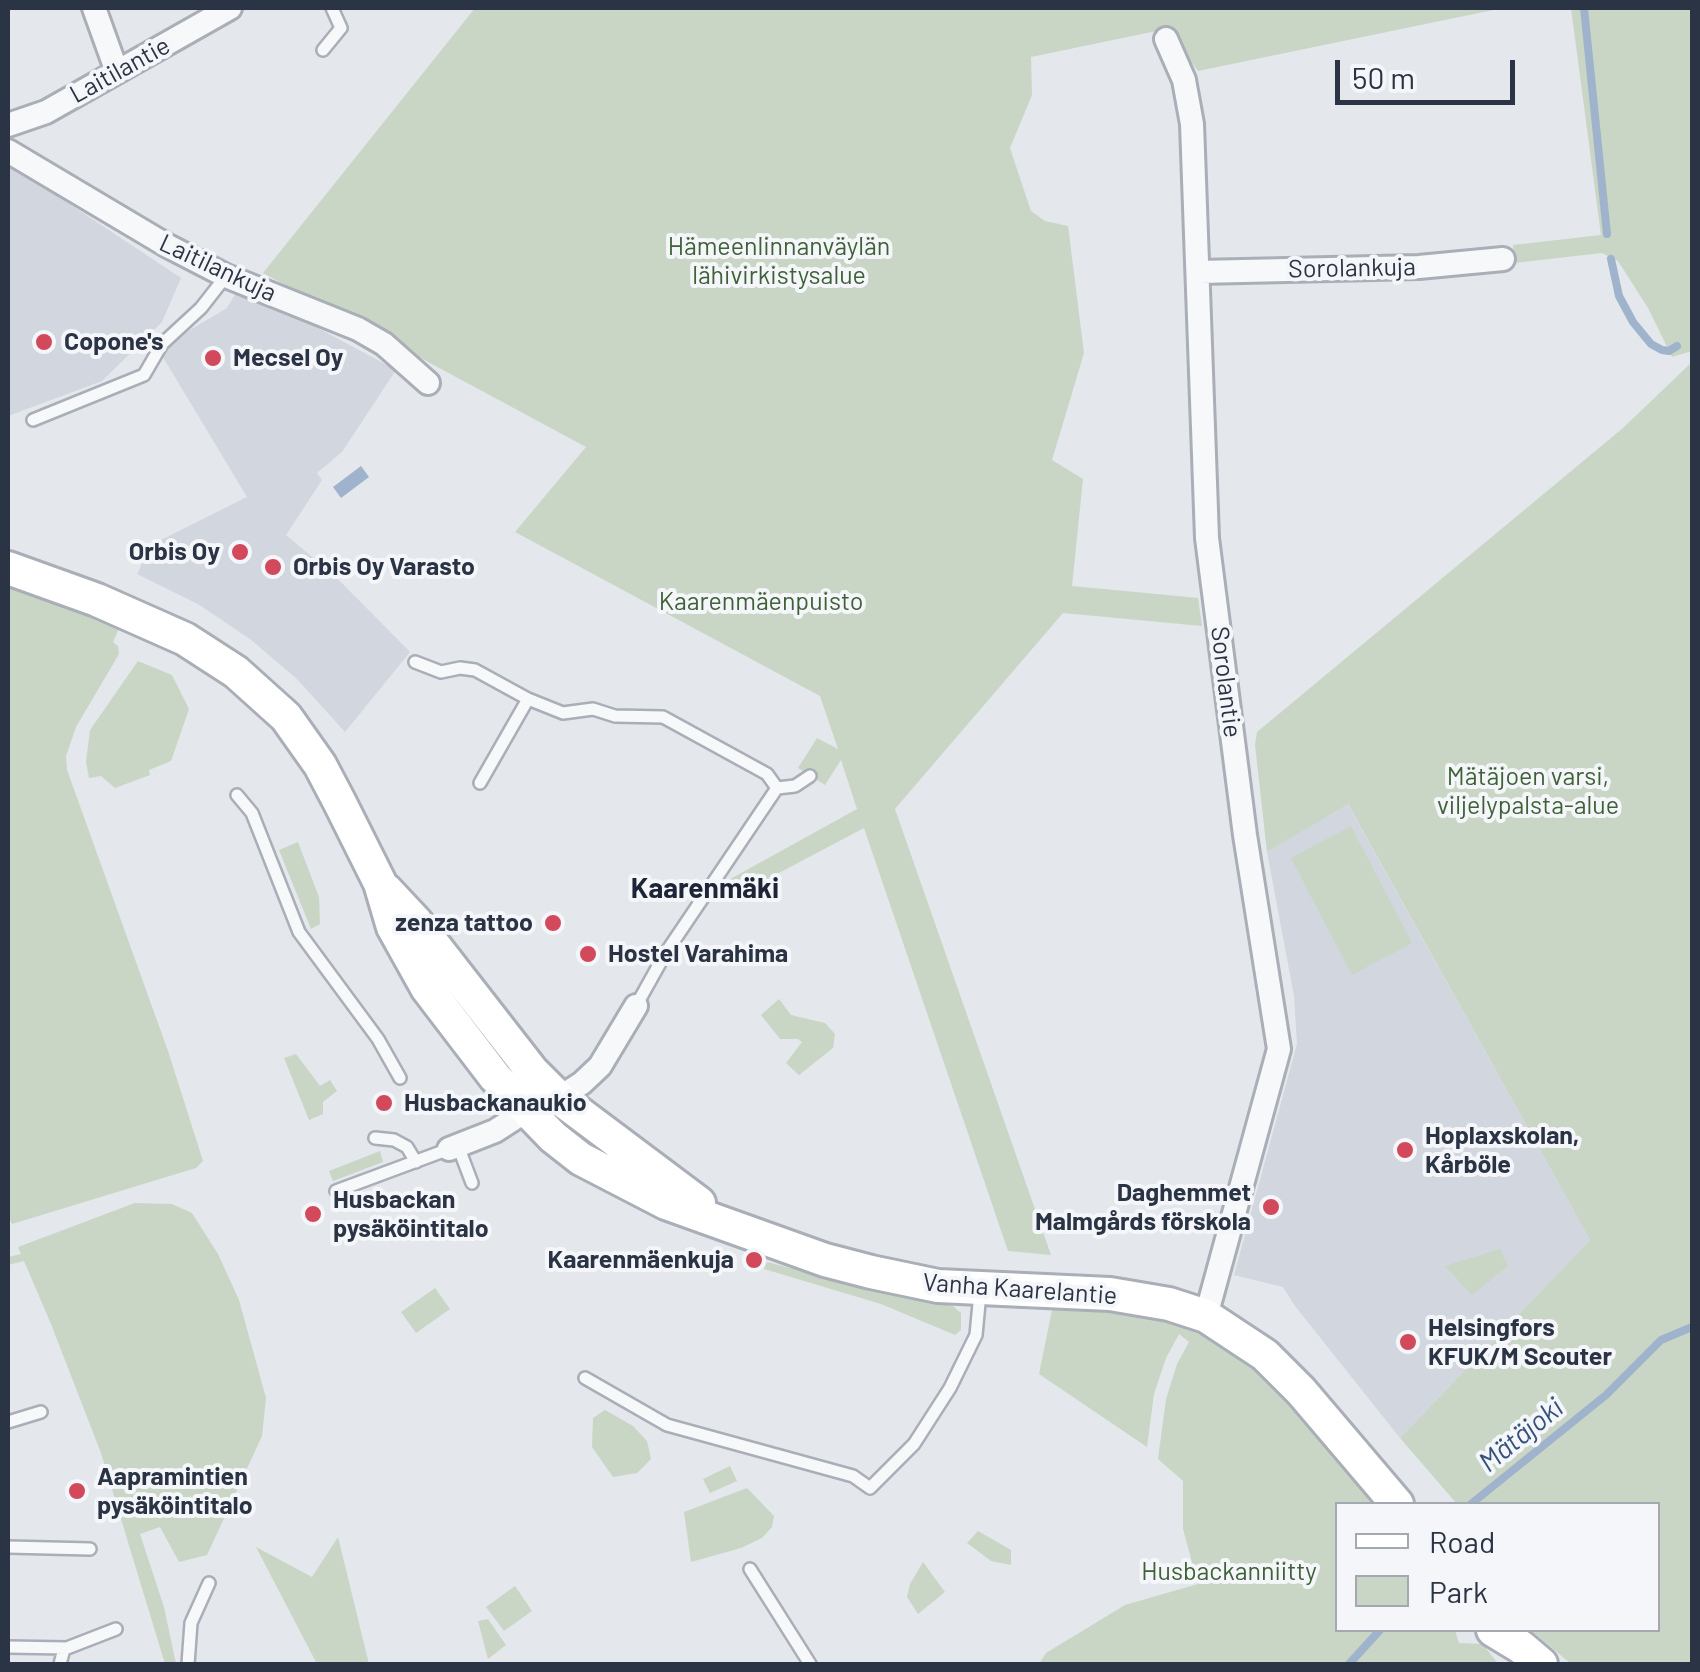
<!DOCTYPE html>
<meta charset="utf-8">
<style>
body{margin:0}
#map{position:relative;width:1700px;height:1672px;overflow:hidden;background:#e4e7ec;font-family:Barlow,sans-serif}
canvas{display:block}
.frame{position:absolute;inset:0;border:10px solid #2b3445;pointer-events:none}
.legend{position:absolute;left:1335px;top:1502px;width:325px;height:130px;box-sizing:border-box;background:#f4f6f9;border:2px solid #a4a8b1;margin:0;padding:12px 18px;list-style:none;font-size:30px;color:#2b3445}
.legend li{display:flex;align-items:center;gap:20px;height:50px}
.legend b{width:50px;border:2px solid #a4a8b1}
.scale{position:absolute;left:1335px;top:60px;width:180px;height:45px;box-sizing:border-box;border:5px solid #2b3445;border-top:0;padding-left:12px;font-size:30px;line-height:35px;white-space:nowrap;color:#2b3445;-webkit-text-stroke:8px #f4f6f9;paint-order:stroke}
</style>
<div id="map">
<canvas width="1700" height="1672"></canvas>
<div class="frame"></div>
<ul class="legend">
<li><b style="height:12px;background:#fff"></b>Road</li>
<li><b style="height:28px;background:#c9d6c5"></b>Park</li>
</ul>
<div class="scale">50 m</div>
</div>
<script>
const context = document.querySelector('canvas').getContext('2d');
context.lineJoin = 'round';
function paint(path, color) { context.fillStyle = color; context.fill(path, 'evenodd'); }
const shape = rows => new Path2D(rows.map(r => 'M' + r).join(''));
function trace(path, color, width, dash) { context.strokeStyle = color; context.lineWidth = width; context.lineCap = dash ? 'butt' : 'round'; context.setLineDash(dash || []); context.stroke(path); }
function label(font, color, halo, rows, align = 'center') {
  context.font = font + ' Barlow,sans-serif'; context.lineWidth = 8; context.setLineDash([]); context.textBaseline = 'middle'; context.strokeStyle = halo; context.fillStyle = color; for (const [text, x, y, turn = 0] of rows) {
    context.save(); context.translate(x, y); context.rotate((+turn || 0) * Math.PI / 180); context.textAlign = isNaN(turn) ? turn : align; if (halo) context.strokeText(text, 0, 0); context.fillText(text, 0, 0); context.restore();
  }
}
paint(shape([
 [8,163,181,278,162,322,102,381,8,416],
 [240,286,396,370,342,452,317,473,322,480,286,535,335,576,410,652,345,732,297,679,250,639,198,604,137,574,151,545,247,497,158,349,227,308],
 [1347,803,1590,1240,1400,1438,1295,1306,1283,1287,1234,1275,1297,1044,1294,996,1267,852]
]), '#d2d6de');
paint(shape([
 [475,8,1503,8,1198,71,1166,29,1031,57,1032,95,1010,148,1031,211,1045,221,1068,226,1084,353,1052,460,1083,479,1072,586,1198,598,1202,626,1063,613,895,809,1051,1255,1008,1251,864,828,724,902,714,888,857,809,841,760,825,785,798,768,817,738,838,749,820,696,515,532,586,447,263,273],
 [1571,8,1692,8,1692,351,1672,357,1648,308,1618,261,1602,253,1514,263,1513,245,1601,235],
 [1692,362,1692,1664,1571,1664,1531,1630,1658,1630,1658,1504,1457,1504,1400,1438,1590,1240,1348,804,1267,852,1255,745,1257,732,1623,428],
 [8,583,121,624,113,642,118,646,119,654,76,727,66,756,67,770,168,1051,203,1161,196,1168,12,1224,8,1215],
 [138,661,172,675,189,709,171,761,149,770,150,775,115,788,101,776,89,778,86,762,90,730],
 [1351,826,1412,943,1352,975,1291,858],
 [298,842,319,897,320,924,311,929,279,850],
 [779,999,791,1015,825,1023,835,1034,833,1048,799,1075,786,1063,802,1042,798,1039,780,1039,761,1015],
 [296,1054,320,1086,330,1080,337,1091,323,1102,323,1114,309,1120,284,1058],
 [380,1151,383,1162,333,1181,329,1171],
 [135,1203,172,1204,192,1213,218,1254,239,1300,266,1398,262,1436,207,1555,179,1562,160,1527,140,1534,164,1607,176,1664,165,1664,101,1453,51,1324,24,1261,8,1265,8,1257,21,1254,18,1247],
 [1500,1249,1508,1266,1472,1295,1445,1266],
 [767,1262,903,1297,953,1306,961,1313,961,1330,955,1335,881,1304,764,1269],
 [435,1288,450,1309,416,1333,401,1312],
 [1053,1305,1091,1306,1171,1318,1210,1335,1263,1374,1378,1504,1338,1504,1338,1630,1455,1630,1459,1643,1483,1644,1498,1664,1039,1664,1046,1653,1125,1605,1198,1584,1183,1529,1183,1481,1158,1459,1166,1399,1177,1364,1189,1342,1179,1334,1166,1358,1154,1394,1147,1447,1039,1374],
 [605,1410,633,1426,647,1441,651,1459,637,1473,613,1477,592,1447,593,1418],
 [730,1466,737,1481,710,1493,703,1479],
 [747,1488,774,1516,772,1527,762,1538,741,1548,691,1562,684,1512],
 [978,1531,1011,1550,1011,1565,991,1561,967,1543],
 [338,1537,369,1664,317,1664,256,1547,312,1577],
 [923,1562,945,1592,918,1614,907,1597,910,1584],
 [515,1586,532,1611,504,1631,486,1607],
 [488,1619,506,1645,488,1659,478,1621]
]), '#c9d6c5');
paint(shape([
 [361,466,369,477,341,498,333,487]
]), '#9fb4cc');
trace(shape([
 [1584,8,1607,234],
 [1611,259,1619,296,1633,322,1651,344,1662,350,1669,351,1677,346],
 [1471,1504,1606,1395,1661,1340,1692,1327],
 [1349,1664,1380,1630]
]), '#9fb4cc', 8);
const service = shape([
 [323,50,341,28,332,8],
 [33,420,144,375,162,344,201,308,226,276],
 [415,662,441,672,460,668,475,670,528,699],
 [480,783,528,699,563,713,593,709,615,716,663,717,767,774,777,788],
 [237,795,252,813,299,932,378,1039,400,1078],
 [636,1006,665,954,777,788,795,786,810,776],
 [375,1138,394,1140,407,1147,416,1162],
 [458,1146,472,1183],
 [336,1191,449,1149],
 [585,1378,667,1425,853,1476,870,1488,914,1444,950,1388,976,1335,980,1293],
 [8,1422,41,1412],
 [8,1547,90,1549],
 [750,1569,810,1664],
 [8,1647,67,1648,116,1629],
 [60,1664,64,1649],
 [188,1664,191,1623,209,1583]
]);
const minor = shape([
 [94,8,117,72],
 [1166,39,1184,80,1192,124,1207,538,1245,835,1279,1049,1206,1316],
 [8,125,46,112,230,8],
 [8,151,166,245,226,276,358,329,384,344,428,383],
 [1199,272,1419,267,1503,259],
 [449,1149,495,1131,526,1111,559,1098,582,1083,600,1066,636,1006]
]);
const secondary = shape([
 [8,568,97,600,185,639,236,672,286,717,320,765,340,803,380,883,393,927,427,988,495,1077,553,1137,581,1159,666,1203,825,1260,871,1272,938,1286,1110,1294,1169,1304,1206,1316,1265,1355,1301,1391,1397,1504],
 [386,890,416,922,532,1071,559,1098,699,1203],
 [1493,1630,1521,1647,1541,1664]
]);
trace(service, '#a9aeb7', 16);
trace(minor, '#a9aeb7', 28);
trace(secondary, '#a9aeb7', 38);
trace(service, '#f7f8fa', 11);
trace(minor, '#f7f8fa', 22);
trace(secondary, '#fff', 32);
for (const [x, y, r, color] of [
 [44,342,10,"#d1495b"],
 [213,358,10,"#d1495b"],
 [240,552,10,"#d1495b"],
 [273,567,10,"#d1495b"],
 [553,923,10,"#d1495b"],
 [588,954,10,"#d1495b"],
 [384,1103,10,"#d1495b"],
 [1405,1150,10,"#d1495b"],
 [1271,1207,10,"#d1495b"],
 [313,1214,10,"#d1495b"],
 [754,1260,10,"#d1495b"],
 [1408,1342,10,"#d1495b"],
 [77,1491,10,"#d1495b"]
]) { const dot = new Path2D(); dot.arc(x, y, r, 0, 2 * Math.PI); context.fillStyle = color; context.fill(dot); trace(dot, '#f4f6f9', 4); }
label('25px', '#2b3445', '#f4f6f9', [
 ["Laitilantie",120,70,-29],
 ["Laitilankuja",218,268,25],
 ["Sorolankuja",1352,268,-1],
 ["Sorolantie",1226,682,83],
 ["Vanha Kaarelantie",1020,1289,4]
]);
label('25px', '#3f6138', '#f4f6f9', [
 ["Hämeenlinnanväylän",779,247],
 ["lähivirkistysalue",779,276],
 ["Kaarenmäenpuisto",761,602],
 ["Mätäjoen varsi,",1528,777],
 ["viljelypalsta-alue",1528,806],
 ["Husbackanniitty",1229,1572]
]);
label('bold 25px', '#2b3445', '#f4f6f9', [
 ["Copone's",64,342],
 ["Mecsel Oy",233,358],
 ["Orbis Oy",220,552,"right"],
 ["Orbis Oy Varasto",293,567],
 ["zenza tattoo",533,923,"right"],
 ["Hostel Varahima",608,954],
 ["Husbackanaukio",404,1103],
 ["Hoplaxskolan,",1425,1136],
 ["Kårböle",1425,1165],
 ["Daghemmet",1251,1193,"right"],
 ["Malmgårds förskola",1251,1222,"right"],
 ["Husbackan",333,1200],
 ["pysäköintitalo",333,1229],
 ["Kaarenmäenkuja",734,1260,"right"],
 ["Helsingfors",1428,1328],
 ["KFUK/M Scouter",1428,1357],
 ["Aapramintien",97,1477],
 ["pysäköintitalo",97,1506]
], 'left');
label('bold 28px', '#1d2536', '#f4f6f9', [
 ["Kaarenmäki",705,889]
]);
label('italic 28px', '#34527a', '#f4f6f9', [
 ["Mätäjoki",1521,1435,-39]
]);
</script>
